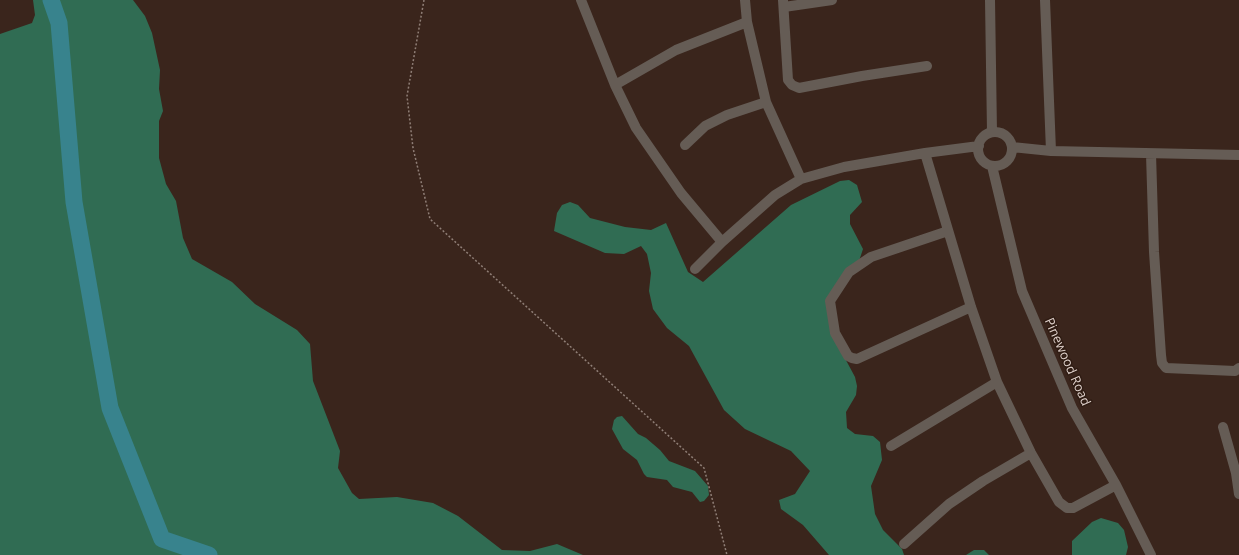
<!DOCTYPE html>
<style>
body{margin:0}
canvas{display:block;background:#3a251c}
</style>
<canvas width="1239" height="555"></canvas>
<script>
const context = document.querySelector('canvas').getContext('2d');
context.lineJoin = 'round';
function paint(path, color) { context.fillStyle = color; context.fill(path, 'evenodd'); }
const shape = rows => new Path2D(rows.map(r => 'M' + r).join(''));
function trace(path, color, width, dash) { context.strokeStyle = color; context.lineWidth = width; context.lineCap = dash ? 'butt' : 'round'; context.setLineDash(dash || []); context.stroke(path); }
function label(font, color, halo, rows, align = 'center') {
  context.font = font + ' "Open Sans",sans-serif'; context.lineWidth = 3; context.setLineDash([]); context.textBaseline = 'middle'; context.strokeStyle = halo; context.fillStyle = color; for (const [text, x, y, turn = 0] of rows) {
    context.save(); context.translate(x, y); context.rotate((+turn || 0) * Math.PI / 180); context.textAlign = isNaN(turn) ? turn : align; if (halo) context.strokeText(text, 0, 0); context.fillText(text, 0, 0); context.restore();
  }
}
paint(shape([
 [33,0,133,0,145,16,152,33,160,70,159,89,163,111,159,121,159,158,166,184,176,201,183,238,192,259,232,282,255,304,297,330,310,344,313,381,340,451,338,468,352,493,359,499,397,497,433,503,458,516,502,550,530,551,557,544,583,555,0,555,0,34,32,23,35,15],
 [849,180,857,185,862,202,850,215,850,224,863,249,858,264,831,300,833,336,855,377,857,386,856,395,846,412,847,428,855,434,873,436,880,442,882,460,871,486,875,514,883,530,902,549,904,555,829,555,803,525,781,509,779,500,795,494,810,471,791,451,745,429,724,410,689,346,667,328,653,309,649,291,651,273,647,254,641,246,624,254,605,253,554,231,557,213,562,205,570,202,578,205,590,218,625,227,651,230,666,223,688,272,703,282,791,205,840,181],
 [622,416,638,434,646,438,660,450,669,461,695,471,708,486,709,495,704,501,700,502,692,492,673,487,667,480,647,477,644,474,637,460,623,449,612,429,614,420,617,417],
 [1101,518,1118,523,1124,530,1128,547,1126,555,1072,555,1072,541,1092,522],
 [974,550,984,550,989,555,966,555]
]), '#306c53');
trace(shape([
 [51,0,59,23,74,202,110,408,162,539,209,555]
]), '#38838d', 17);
trace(shape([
 [424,0,407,96,413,148,430,219,704,468,727,555]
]), '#8f7e76', 1.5, [2, 2]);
trace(shape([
 [581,0,615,85,636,128,681,193,722,242],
 [745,0,747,22,766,102,801,179],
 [783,0,788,80,792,85,799,88,862,76,927,66],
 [990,0,992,132],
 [1045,0,1051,151],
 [784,7,832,0],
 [615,85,676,50,747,22],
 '978 149a17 17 0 1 1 34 0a17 17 0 1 1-34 0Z',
 [685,145,705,126,727,115,766,102],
 [1012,147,1051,151,1239,155],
 [925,153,971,307,997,382,1031,453,1059,502,1067,508,1073,508,1116,485],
 [1151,154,1154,252,1161,355,1162,363,1166,368,1235,371,1239,368],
 [992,166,1022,291,1072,408,1116,485,1151,555],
 [948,231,871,257,849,272,830,301,835,333,848,356,852,358,857,359,971,307],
 [695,269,722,242,775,195,801,179,844,167,925,153,979,146],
 [1223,427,1236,473,1239,494],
 [891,446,997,382],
 [904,544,949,504,983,481,1031,453]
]), '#655c55', 10);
label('13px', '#dfd1cb', '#2f1c13', [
 ["Pinewood Road",1067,362,66]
]);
</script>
